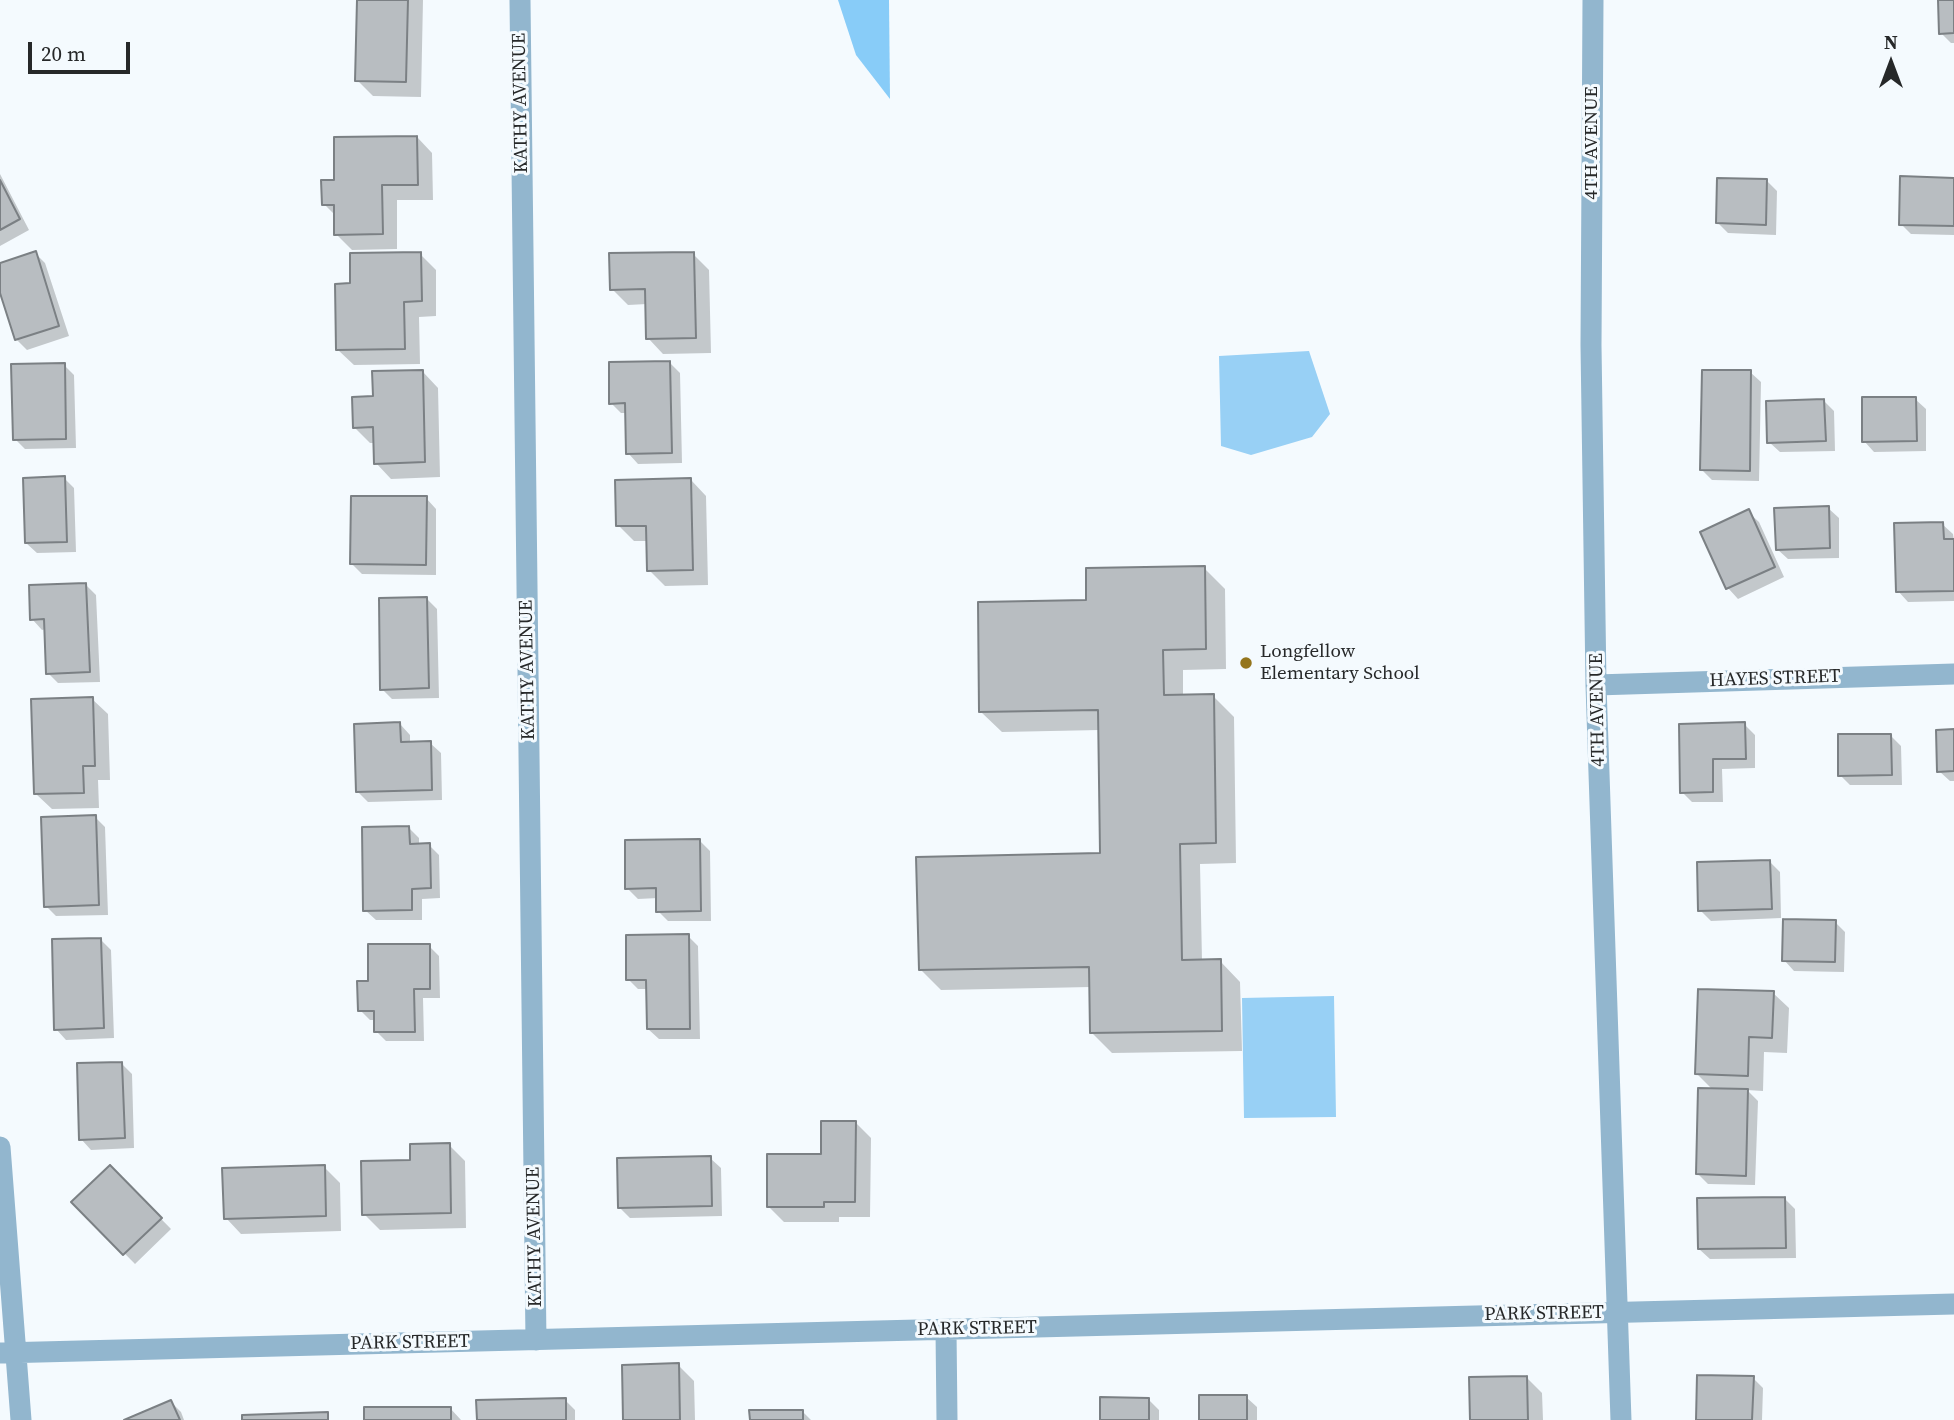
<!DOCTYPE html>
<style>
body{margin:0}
#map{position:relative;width:1954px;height:1420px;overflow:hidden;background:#f4fafe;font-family:"Source Serif 4",serif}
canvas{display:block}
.north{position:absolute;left:1856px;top:28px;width:70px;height:70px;-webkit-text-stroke:5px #f4fafe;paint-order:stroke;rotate:0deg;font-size:19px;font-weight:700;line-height:28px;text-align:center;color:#262829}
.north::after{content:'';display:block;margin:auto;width:24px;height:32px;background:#262829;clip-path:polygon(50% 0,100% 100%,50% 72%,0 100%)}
.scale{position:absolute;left:28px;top:42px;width:102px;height:32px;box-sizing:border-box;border:4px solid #262829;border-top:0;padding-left:9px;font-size:21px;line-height:24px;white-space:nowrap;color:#262829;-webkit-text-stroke:5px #f4fafe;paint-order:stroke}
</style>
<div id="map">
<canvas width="1954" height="1420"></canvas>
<div class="north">N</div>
<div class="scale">20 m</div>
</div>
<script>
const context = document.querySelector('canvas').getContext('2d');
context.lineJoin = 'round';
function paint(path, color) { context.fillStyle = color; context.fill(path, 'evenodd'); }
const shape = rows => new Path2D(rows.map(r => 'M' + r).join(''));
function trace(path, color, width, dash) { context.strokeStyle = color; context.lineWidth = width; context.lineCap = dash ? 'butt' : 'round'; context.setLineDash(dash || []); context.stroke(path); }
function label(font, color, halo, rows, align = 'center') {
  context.font = font + ' "Source Serif 4",serif'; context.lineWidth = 6; context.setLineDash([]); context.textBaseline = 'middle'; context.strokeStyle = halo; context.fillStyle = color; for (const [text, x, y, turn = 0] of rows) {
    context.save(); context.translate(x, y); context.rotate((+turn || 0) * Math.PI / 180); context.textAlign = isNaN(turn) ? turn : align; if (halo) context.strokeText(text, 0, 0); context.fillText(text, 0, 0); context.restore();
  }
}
paint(shape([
 [1309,351,1330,414,1312,437,1251,455,1221,446,1219,356],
 [1334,996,1336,1117,1244,1118,1242,998]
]), '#98d0f5');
paint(shape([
 [838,0,889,0,890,99,856,55]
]), '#88ccf8');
paint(shape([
 [359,0,423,0,421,97,373,96,357,80],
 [1939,0,1954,0,1954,43,1951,43,1941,33],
 [417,137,432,153,433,200,397,200,397,249,352,250,336,234,336,216,324,204,336,182],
 [0,174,29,230,0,246],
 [1954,179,1954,235,1911,234,1901,224],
 [1767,181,1777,191,1776,235,1728,233,1718,223],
 [35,253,45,263,69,336,27,350,16,339,0,287,0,264],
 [420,254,436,270,436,316,419,317,420,364,354,365,338,350,352,285],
 [693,254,709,270,711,353,663,354,648,338,647,304,628,305,612,289],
 [669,362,680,373,682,463,638,464,628,453,627,413,621,413,611,403],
 [64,365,74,375,76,448,25,449,15,439],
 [423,372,438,388,440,477,391,479,376,463,375,443,370,443,354,427,374,398],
 [1750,372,1761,382,1759,481,1712,480,1702,470],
 [1915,399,1926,409,1926,451,1874,452,1864,441],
 [1824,401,1834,411,1835,451,1780,452,1769,442],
 [64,478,74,488,76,552,37,553,26,543],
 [691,480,706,496,708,585,665,586,649,570,648,541,634,541,618,525],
 [426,498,436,509,436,575,362,574,352,564],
 [1828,508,1839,518,1839,558,1788,559,1777,549],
 [1748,512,1759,522,1784,577,1738,599,1728,588,1702,533],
 [1942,524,1953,534,1954,541,1954,601,1908,602,1898,591],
 [1204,568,1225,589,1226,669,1183,670,1183,696,1213,696,1234,717,1236,863,1200,864,1202,961,1220,961,1240,982,1242,1051,1112,1053,1092,1033,1091,987,941,990,920,969,1102,855,1100,730,1002,732,981,712,1088,602],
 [86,585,96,595,100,682,58,683,48,673,46,629,42,630,32,619],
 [427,599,437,609,439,698,392,699,382,689],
 [92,699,108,714,110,780,98,780,99,808,52,809,36,794],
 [400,724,410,735,410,744,430,743,441,753,442,800,368,802,357,791],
 [1744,724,1755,735,1755,768,1722,769,1723,802,1692,802,1682,792],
 [1954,731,1954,781,1950,781,1939,771],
 [1891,736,1901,746,1902,785,1850,785,1840,775],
 [95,817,105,827,108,915,56,916,46,906],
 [409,828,419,838,419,845,429,845,439,855,440,898,422,899,422,920,376,920,365,910],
 [700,841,710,851,711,921,668,921,658,911,658,898,638,899,627,888],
 [1770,862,1780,872,1781,918,1711,921,1700,910],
 [1835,922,1845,932,1844,972,1794,971,1784,960],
 [688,936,698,946,700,1039,659,1039,648,1029,648,989,638,989,628,979],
 [101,940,111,950,114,1038,66,1040,56,1029],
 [429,946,439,956,440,998,423,998,424,1041,386,1041,376,1031,376,1020,370,1020,360,1010,370,983],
 [1773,993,1789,1008,1787,1053,1764,1052,1763,1091,1747,1090,1758,1101,1755,1185,1708,1184,1698,1174,1713,1090,1697,1074],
 [122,1064,132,1074,134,1148,91,1150,81,1139],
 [855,1122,871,1138,870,1217,839,1217,839,1222,784,1222,769,1207],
 [449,1145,465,1161,466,1228,380,1230,364,1214,412,1162],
 [710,1158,721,1168,722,1216,630,1218,620,1208],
 [110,1167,171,1229,135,1264,74,1202],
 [324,1167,340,1183,341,1231,241,1234,226,1218],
 [1785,1199,1795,1209,1796,1258,1710,1259,1699,1249],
 [678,1365,694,1381,695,1420,625,1420],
 [1526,1377,1542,1393,1543,1420,1472,1420],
 [1753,1378,1763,1388,1762,1420,1698,1420],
 [1246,1397,1257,1407,1257,1420,1201,1420],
 [565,1400,575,1410,575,1420,479,1420],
 [1149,1400,1159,1410,1159,1420,1102,1420],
 [171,1402,181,1412,184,1420,128,1420],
 [450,1408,461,1420,366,1420],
 [802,1411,811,1420,751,1420]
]), '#0003');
const building = shape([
 [357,0,408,0,406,82,355,81,357,0],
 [1938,0,1954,0,1954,33,1939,34,1938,0],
 [417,136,418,185,382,185,383,234,334,235,334,205,322,205,321,180,334,180,334,137,417,136],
 [1900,176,1954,178,1954,226,1899,225,1900,176],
 [1717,178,1767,179,1766,225,1716,223,1717,178],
 [0,180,20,219,0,230,0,180],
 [36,251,59,326,15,340,0,293,0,263,36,251],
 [421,252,422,301,404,302,405,349,336,350,335,284,350,283,350,253,421,252],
 [694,252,696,338,646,339,645,289,610,290,609,253,694,252],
 [670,361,672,453,626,454,625,403,609,404,609,362,670,361],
 [65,363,66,439,13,440,11,364,65,363],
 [423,370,425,462,374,464,373,427,353,428,352,397,373,396,372,371,423,370],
 [1702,370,1751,370,1750,471,1700,470,1702,370],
 [1862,397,1916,397,1917,441,1862,442,1862,397],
 [1824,399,1826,441,1767,443,1766,401,1824,399],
 [65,476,67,542,25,543,23,478,65,476],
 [691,478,693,570,647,571,646,526,616,526,615,480,691,478],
 [351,496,427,496,426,565,350,564,351,496],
 [1829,506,1830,548,1776,550,1774,508,1829,506],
 [1749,509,1775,567,1726,589,1700,532,1749,509],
 [1943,522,1944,539,1954,539,1954,591,1896,592,1894,523,1943,522],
 [1205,566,1206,649,1163,650,1164,695,1214,694,1216,843,1180,844,1182,960,1221,959,1222,1031,1090,1033,1089,967,919,970,916,857,1100,853,1098,710,979,712,978,602,1086,600,1086,568,1205,566],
 [86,583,90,672,46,674,44,619,30,620,29,585,86,583],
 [427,597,429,688,380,690,379,598,427,597],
 [93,697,95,766,83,766,84,793,34,794,31,699,93,697],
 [400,722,401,742,431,741,432,790,356,792,354,724,400,722],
 [1745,722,1746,759,1713,759,1713,792,1680,793,1679,724,1745,722],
 [1954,729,1954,771,1937,772,1936,730,1954,729],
 [1838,734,1891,734,1892,775,1838,776,1838,734],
 [96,815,99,905,44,907,41,817,96,815],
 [409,826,410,844,430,843,431,888,412,889,412,910,363,911,362,827,409,826],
 [700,839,701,911,656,912,656,888,625,889,625,840,700,839],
 [1770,860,1772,909,1698,911,1697,862,1770,860],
 [1783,919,1836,920,1835,962,1782,961,1783,919],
 [689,934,690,1029,647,1029,646,980,626,980,626,935,689,934],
 [101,938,104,1028,54,1030,52,939,101,938],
 [368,944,430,944,430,989,414,989,415,1032,374,1032,374,1011,358,1011,357,981,368,981,368,944],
 [1698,989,1774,991,1772,1038,1749,1037,1748,1076,1695,1074,1698,989],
 [122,1062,125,1138,79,1140,77,1063,122,1062],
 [1698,1088,1748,1089,1746,1176,1696,1174,1698,1088],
 [821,1121,856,1121,855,1202,824,1202,824,1207,767,1207,767,1154,821,1154,821,1121],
 [450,1143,451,1213,362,1215,361,1161,410,1160,410,1144,450,1143],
 [711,1156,712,1206,618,1208,617,1158,711,1156],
 [110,1165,162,1218,123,1255,71,1202,110,1165],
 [325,1165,326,1216,224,1219,222,1168,325,1165],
 [1785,1197,1786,1248,1698,1249,1697,1198,1785,1197],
 [679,1363,680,1420,623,1420,622,1365,679,1363],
 [1697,1375,1754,1376,1752,1420,1696,1420,1697,1375],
 [1527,1376,1528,1420,1470,1420,1469,1377,1527,1376],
 [1199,1395,1247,1395,1247,1420,1199,1420,1199,1395],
 [1100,1397,1149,1398,1149,1420,1100,1420,1100,1397],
 [566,1398,566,1420,477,1420,476,1400,566,1398],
 [171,1400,180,1420,124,1420,171,1400],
 [364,1407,451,1407,451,1420,364,1420,364,1407],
 [749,1410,803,1410,803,1420,750,1420,749,1410],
 [328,1412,328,1420,242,1420,242,1415,328,1412]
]);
paint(building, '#b8bdc1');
trace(building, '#7b8084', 2);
trace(shape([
 [520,0,536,1340],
 [1593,0,1591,345,1596,685,1621,1420],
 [1596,685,1954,674],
 [0,1147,21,1420],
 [946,1330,947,1420],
 [0,1353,1954,1304]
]), '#92b6ce', 21);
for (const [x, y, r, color] of [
 [1246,663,7,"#94751c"]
]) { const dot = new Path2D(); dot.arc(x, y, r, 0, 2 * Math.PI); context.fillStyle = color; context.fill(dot); trace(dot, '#f4fafe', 2.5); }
label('19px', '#262829', '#f4fafe', [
 ["KATHY AVENUE",521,103,-91],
 ["4TH AVENUE",1592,143,-90],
 ["KATHY AVENUE",528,670,-91],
 ["HAYES STREET",1775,679,-2],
 ["4TH AVENUE",1598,710,-91],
 ["KATHY AVENUE",535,1237,-91],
 ["PARK STREET",1544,1314,-1],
 ["PARK STREET",977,1329,-1],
 ["PARK STREET",410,1343,-1]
]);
label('19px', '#262829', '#f4fafe', [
 ["Longfellow",1260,652],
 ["Elementary School",1260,674]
], 'left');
</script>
